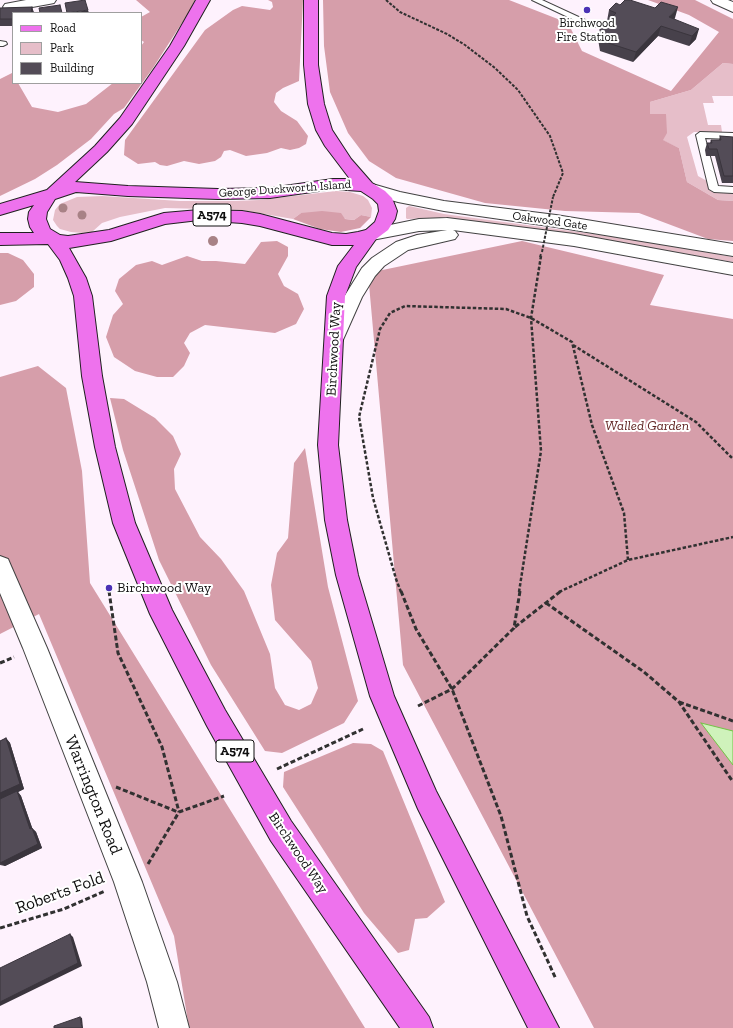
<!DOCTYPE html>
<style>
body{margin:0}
#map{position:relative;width:733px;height:1028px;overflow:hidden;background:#fef2fd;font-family:"Zilla Slab",serif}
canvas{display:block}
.legend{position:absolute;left:12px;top:12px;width:130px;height:72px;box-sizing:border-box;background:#fff;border:1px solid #9f9f9f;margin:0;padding:5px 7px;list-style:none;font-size:12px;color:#0f0f0f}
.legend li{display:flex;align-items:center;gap:8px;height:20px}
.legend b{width:20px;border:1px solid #9f9f9f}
</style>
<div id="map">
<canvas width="733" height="1028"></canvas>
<ul class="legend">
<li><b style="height:5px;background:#ee72ed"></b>Road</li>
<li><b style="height:11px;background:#e6bec9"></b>Park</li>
<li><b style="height:11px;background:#534c57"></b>Building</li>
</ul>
</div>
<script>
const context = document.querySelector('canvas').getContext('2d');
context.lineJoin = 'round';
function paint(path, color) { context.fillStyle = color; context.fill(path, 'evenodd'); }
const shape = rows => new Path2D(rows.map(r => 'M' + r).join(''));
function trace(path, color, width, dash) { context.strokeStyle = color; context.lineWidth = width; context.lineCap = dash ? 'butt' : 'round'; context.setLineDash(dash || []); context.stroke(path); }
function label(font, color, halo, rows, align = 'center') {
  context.font = font + ' "Zilla Slab",serif'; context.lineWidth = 4; context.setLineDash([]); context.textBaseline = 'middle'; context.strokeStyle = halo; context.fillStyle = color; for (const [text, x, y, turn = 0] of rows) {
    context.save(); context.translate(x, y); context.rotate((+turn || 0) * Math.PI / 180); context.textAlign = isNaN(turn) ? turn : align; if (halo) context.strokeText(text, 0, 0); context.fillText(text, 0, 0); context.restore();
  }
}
paint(shape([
 [723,63,733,64,733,96,712,96,714,103,703,103,708,125,721,125,722,132,694,132,687,137,698,176,707,181,718,191,733,193,733,201,718,200,687,182,679,148,662,140,650,114,650,102,691,90],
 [336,191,350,192,363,196,368,200,372,208,371,217,361,215,354,220,301,213,293,219,241,210,165,208,120,217,102,223,92,232,82,233,71,232,60,229,57,226,53,220,55,210,60,204,77,197,102,196,180,201,236,201,259,200],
 [409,206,444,214,624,238,733,257,733,262,589,237,469,222,433,218,407,219,406,218,406,208]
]), '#e6bec9');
paint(shape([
 [136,0,195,0,189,12,153,68,124,108,114,114,91,139,57,165,35,179,0,196,0,79,12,73,13,83,18,83,32,107,58,112,86,104,113,83,141,83,141,46,144,42,141,40,141,17,150,12],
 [268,0,303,0,299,81,283,88,276,93,274,102,281,111,297,121,308,136,306,144,299,148,290,150,281,148,267,153,246,156,230,150,224,151,221,157,215,161,199,164,184,161,167,166,160,165,155,162,138,164,124,155,125,140,205,30,233,10,242,6,270,10,273,7,272,2],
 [323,0,509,0,568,23,582,51,671,91,719,32,689,15,648,0,695,0,733,19,733,64,723,63,691,90,650,102,650,114,666,114,667,133,663,140,679,148,687,182,718,200,733,201,733,241,708,239,639,213,565,211,485,203,396,178,369,161,348,133,330,92,324,46],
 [322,211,341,213,345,219,354,220,361,215,371,217,360,228,341,232,320,229,293,219,301,213],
 [277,241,288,247,288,256,278,274,284,286,298,294,304,309,296,324,275,333,205,325,190,333,184,343,190,353,184,366,173,377,157,377,135,371,114,357,106,337,113,315,123,304,115,291,119,279,136,265,152,261,162,265,187,256,202,261,216,261,245,264,261,242],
 [522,241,664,275,650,305,733,319,733,1028,594,1028,403,665,368,273],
 [0,253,8,253,23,260,34,274,34,287,16,301,0,305],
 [38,366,66,388,82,471,90,583,365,1028,189,1028,174,936,39,614,0,634,0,377],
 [110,398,124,399,155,418,173,436,181,454,174,469,175,489,200,537,221,559,244,591,270,654,275,688,285,705,299,710,311,704,318,688,311,661,275,620,271,585,277,553,288,538,294,463,305,448,328,587,358,701,344,723,282,753,265,751,211,665,159,560,123,450],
 [353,743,371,744,383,751,445,902,427,918,415,919,409,950,398,953,364,913,283,787,284,772]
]), '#d69eaa');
const water = shape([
 [701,723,733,731,733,765,701,723]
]);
paint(water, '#cff2bb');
trace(water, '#73c347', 1);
const service = shape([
 [532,0,542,0,596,25,595,27,589,27,532,0],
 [0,41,6,42,7,44,3,46,0,46,0,41],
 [700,132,733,133,733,139,705,138,718,186,733,187,733,193,714,192,709,189,696,135,700,132]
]);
const minor = shape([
 [26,0,56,0,54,3,49,4,10,11,5,10,3,7,5,4,26,0],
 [0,556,8,559,11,566,47,648,142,882,177,982,189,1028,159,1028,147,982,114,882,23,648,0,593,0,556]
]);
const tertiary = shape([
 [711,0,728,0,733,2,733,12,713,3,711,0],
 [369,183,400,192,444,201,556,215,733,244,733,256,556,227,444,211,398,202,363,192,361,188,363,184,369,183],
 [447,218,574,234,733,263,733,275,574,246,453,230,455,231,458,235,455,239,408,250,384,266,375,276,362,297,342,342,335,344,328,342,325,337,344,297,362,268,372,258,396,242,417,235,447,230,419,231,372,240,366,238,363,234,366,230,419,219,447,218]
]);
const primary = shape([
 [196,0,210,0,184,46,132,124,107,152,75,182,128,186,218,189,270,188,333,179,350,179,325,146,316,130,308,104,304,65,304,0,318,0,318,65,324,104,332,130,351,159,372,183,385,191,392,198,397,211,395,219,388,230,376,239,356,267,345,296,338,445,347,520,358,575,394,696,436,791,559,1028,528,1028,418,809,370,696,336,575,325,520,318,445,327,296,338,266,354,245,332,245,260,226,242,223,199,220,165,224,111,241,69,248,86,278,92,296,102,376,115,447,135,523,172,610,225,710,291,821,429,1017,433,1028,400,1028,271,841,207,726,150,614,113,523,95,447,82,376,74,296,68,278,60,260,48,244,0,245,0,233,34,233,30,227,28,219,29,212,34,205,0,215,0,204,47,190,95,146,120,118,170,46,196,0],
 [333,189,361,191,373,199,378,204,379,211,375,222,366,230,358,232,346,234,332,233,260,214,242,211,199,210,164,213,109,230,68,236,60,235,50,229,46,219,47,212,55,199,76,192,128,196,218,199,270,198,333,189]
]);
trace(service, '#424242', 2);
trace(minor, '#424242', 2);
trace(tertiary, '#424242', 2);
trace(primary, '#202020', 2);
trace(shape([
 [386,0,400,12,447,34,465,45,495,68,518,90,550,136,563,173,553,197],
 [540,257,541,254]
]), '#313131', 2, [3, 1.5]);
trace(shape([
 [573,345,696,422,733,459],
 [109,588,110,592],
 [401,592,396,579,373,498,359,417,380,329,390,313,405,306,506,309,531,318,572,342,592,425,624,513,628,560],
 [519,592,541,451,531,318,541,256],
 [559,592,628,560,733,537]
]), '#313131', 2.5, [3.5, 2]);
trace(shape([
 [109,591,118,653,162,747,179,812],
 [401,591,416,629,452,689,501,816,527,916,556,979],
 [546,603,644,672,679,702,733,782],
 [515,627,561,591],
 [0,663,14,657],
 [679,702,733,721],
 [418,706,452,689,514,628,520,591],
 [277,769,363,729],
 [116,787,178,812],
 [148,864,179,812,224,796],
 [0,928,64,909,105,891]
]), '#313131', 3, [5, 2.5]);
paint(service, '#fff');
paint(minor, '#fff');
paint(tertiary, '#fff');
paint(primary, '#ee72ed');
trace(shape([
 [542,252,553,197]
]), '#313131', 2, [3, 1.5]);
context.fillStyle = '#a88286';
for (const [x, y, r] of [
 [63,208,4.5],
 [82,215,4.5],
 [213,241,5]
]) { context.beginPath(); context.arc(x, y, r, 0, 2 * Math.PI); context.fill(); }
paint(shape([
 [32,7,34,13,13,13,13,26,0,26,0,8],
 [609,10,675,18,674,19,696,39,689,46,658,36,633,62,600,51,598,39,600,29,608,21,607,21],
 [720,136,733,137,733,183,722,183,715,156,706,156,705,150,707,143,710,143,711,140,719,140],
 [6,738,10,743,24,789,18,792,21,796,32,828,36,832,42,848,5,866,0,865,0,741]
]), '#47414b');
paint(shape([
 [32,7,34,13,31,13],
 [678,7,675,18,666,28,669,17],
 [88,10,89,13,70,13],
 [661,26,658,36,633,62,636,52],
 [699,29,696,39,689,46,692,36],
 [6,738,10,743,24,789,18,792,21,796,34,833,0,800,0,793],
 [32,828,36,832,42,848,5,866,0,863],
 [70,934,73,937,82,966,0,1006,0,1002],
 [80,1017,82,1018,83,1028,82,1028]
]), '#3a353d');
const building = shape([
 [85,0,88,10,67,13,65,3,85,0],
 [625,0,630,0,655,8,661,2,678,7,669,17,699,29,692,36,661,26,636,52,602,41,600,29,616,13,609,10,616,3,620,5,625,0],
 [60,5,62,13,40,13,39,8,60,5],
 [32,7,31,13,13,13,13,19,0,19,0,8,32,7],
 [720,136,733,137,733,176,724,176,717,149,709,149,707,143,712,143,711,140,721,140,720,136],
 [6,738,20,784,0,793,0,741,6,738],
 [17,791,30,829,32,828,38,844,0,863,0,799,17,791],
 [70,934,78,963,0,1002,0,968,70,934],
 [80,1017,82,1028,54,1028,54,1026,80,1017]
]);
paint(building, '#534c57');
trace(building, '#3a353d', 1);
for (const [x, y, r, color] of [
 [587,10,4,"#4b31b5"],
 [109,588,4,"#4b31b5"]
]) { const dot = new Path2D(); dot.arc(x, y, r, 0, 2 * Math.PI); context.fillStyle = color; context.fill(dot); trace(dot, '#fff', 1.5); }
label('12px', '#0f0f0f', '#fff', [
 ["Birchwood",587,24],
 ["Fire Station",587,38]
]);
label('12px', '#0f0f0f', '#fff', [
 ["George Duckworth Island",285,189,-4],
 ["Oakwood Gate",550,221,8]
]);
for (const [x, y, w] of [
 [212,215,38],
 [235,751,38]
]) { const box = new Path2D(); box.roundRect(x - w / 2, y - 11, w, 22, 3); context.fillStyle = '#fff'; context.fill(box); trace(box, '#0f0f0f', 1); }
label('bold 13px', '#0f0f0f', null, [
 ["A574",212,215],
 ["A574",235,751]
]);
label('14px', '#0f0f0f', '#fff', [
 ["Birchwood Way",334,349,-87],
 ["Birchwood Way",298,853,56]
]);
label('italic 14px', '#622624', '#fff', [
 ["Walled Garden",647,426]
]);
label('14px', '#0f0f0f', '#fff', [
 ["Birchwood Way",117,588]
], 'left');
label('17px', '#0f0f0f', '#fff', [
 ["Warrington Road",93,795,68],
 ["Roberts Fold",60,893,-20]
]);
</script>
